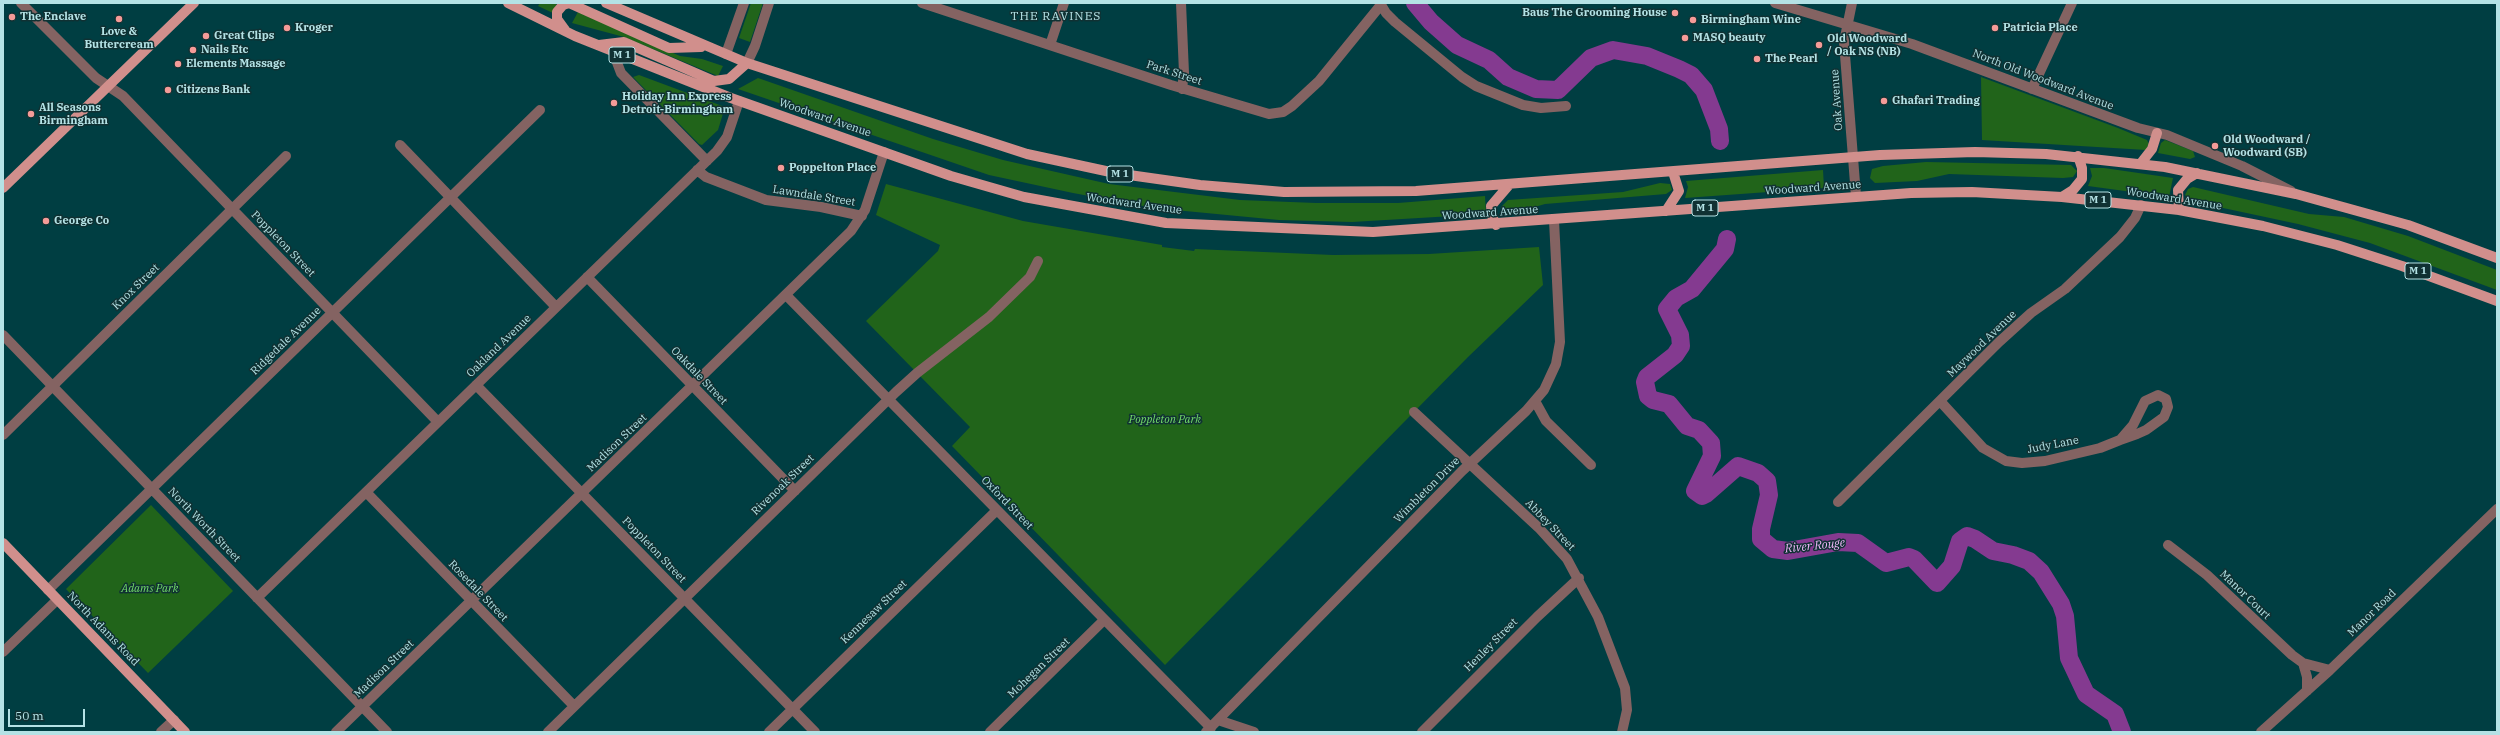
<!DOCTYPE html>
<style>
body{margin:0}
#map{position:relative;width:2500px;height:735px;overflow:hidden;background:#003e42;font-family:"IBM Plex Serif",serif}
canvas{display:block}
.frame{position:absolute;inset:0;border:4px solid #b4e2e5;pointer-events:none}
.scale{position:absolute;left:8px;top:709px;width:77px;height:18px;box-sizing:border-box;border:2px solid #b4e2e5;border-top:0;padding-left:5px;font-size:12px;line-height:14px;white-space:nowrap;color:#b4e2e5;-webkit-text-stroke:3px #103133;paint-order:stroke}
</style>
<div id="map">
<canvas width="2500" height="735"></canvas>
<div class="frame"></div>
<div class="scale">50 m</div>
</div>
<script>
const context = document.querySelector('canvas').getContext('2d');
context.lineJoin = 'round';
function paint(path, color) { context.fillStyle = color; context.fill(path, 'evenodd'); }
const shape = rows => new Path2D(rows.map(r => 'M' + r).join(''));
function trace(path, color, width, dash) { context.strokeStyle = color; context.lineWidth = width; context.lineCap = dash ? 'butt' : 'round'; context.setLineDash(dash || []); context.stroke(path); }
function label(font, color, halo, rows, align = 'center') {
  context.font = font + ' "IBM Plex Serif",serif'; context.lineWidth = 3; context.setLineDash([]); context.textBaseline = 'middle'; context.strokeStyle = halo; context.fillStyle = color; for (const [text, x, y, turn = 0] of rows) {
    context.save(); context.translate(x, y); context.rotate((+turn || 0) * Math.PI / 180); context.textAlign = isNaN(turn) ? turn : align; if (halo) context.strokeText(text, 0, 0); context.fillText(text, 0, 0); context.restore();
  }
}
paint(shape([
 [540,3,557,3,553,13,538,6],
 [751,3,763,3,750,42,739,38],
 [578,12,680,56,702,59,723,66,718,76,624,37,572,23],
 [639,75,725,107,718,130,702,145,699,144,633,77],
 [1981,77,2118,128,2147,140,2149,144,2146,150,1982,140],
 [758,78,933,139,1003,160,1109,184,1240,200,1316,203,1398,203,1485,196,1486,214,1352,222,1279,220,1154,208,1073,193,989,175,738,89],
 [2165,140,2193,151,2195,157,2190,159,2158,153,2161,143],
 [1926,162,2071,165,2077,171,2073,177,2063,178,1949,174,1917,181,1875,183,1870,178,1872,169,1883,166],
 [2090,168,2104,168,2173,178,2169,197,2088,186,2092,176],
 [1823,170,1824,188,1685,198,1688,187,1686,181],
 [1660,183,1670,184,1672,190,1666,194,1545,204,1511,214,1502,212,1501,207,1508,200,1623,192],
 [886,184,1023,221,1162,245,1162,247,1194,251,1195,249,1333,255,1429,254,1539,247,1543,285,1468,357,1165,665,952,446,970,427,866,321,938,251,940,245,876,215],
 [2193,187,2309,214,2344,217,2408,236,2497,270,2497,290,2370,243,2298,224,2195,202,2185,195,2188,189],
 [151,505,233,591,148,673,66,589]
]), '#21641a');
trace(shape([
 [1415,3,1431,22,1457,45,1489,60,1508,77,1536,89,1558,90,1591,58,1613,50,1647,56,1679,69,1691,75,1704,90,1719,129,1720,141],
 [1727,239,1725,249,1692,289,1676,298,1667,309,1680,335,1681,346,1675,355,1647,377,1645,382,1648,396,1653,400,1669,404,1687,426,1699,430,1711,443,1712,456,1695,491,1702,496,1706,494,1738,466,1758,473,1767,481,1769,495,1761,529,1761,539,1773,549,1788,551,1838,542,1858,543,1886,563,1909,557,1914,559,1937,583,1952,566,1960,541,1967,536,1975,539,1993,551,2013,555,2029,561,2041,572,2061,604,2065,616,2069,658,2086,694,2115,714,2122,732]
]), '#843a90', 18);
trace(shape([
 [21,3,96,78,123,96,438,422],
 [922,3,1171,85,1269,114,1283,112,1292,106,1319,81,1380,6],
 [1181,3,1184,73,1182,89],
 [1380,3,1386,13,1395,22,1462,77,1476,86,1523,105,1541,108,1566,106],
 [1775,3,1912,44,2138,128,2167,135,2242,166,2291,191],
 [1852,3,1844,42,1856,196],
 [1050,45,1064,3],
 [613,52,621,73,707,161],
 [726,54,744,3],
 [747,63,755,46,769,3],
 [2032,89,2072,3],
 [400,145,556,307],
 [697,170,706,177,766,200,821,207,862,216],
 [587,277,795,491],
 [786,295,1211,728],
 [3,335,387,732],
 [476,385,815,732],
 [1535,401,1546,421,1591,465],
 [1940,401,1983,448,2006,461,2022,463,2045,461,2100,448,2120,440,2137,434,2146,430,2164,417,2168,407,2166,399,2158,395,2145,401,2133,425,2120,440],
 [1414,412,1539,528,1567,559,1598,617,1625,688,1627,710,1622,732],
 [3,435,286,156],
 [366,492,574,706],
 [1838,502,1999,342,2031,313,2065,289,2120,237,2135,218,2141,205],
 [2168,545,2207,575,2292,655,2303,663,2330,670],
 [48,590,540,110],
 [257,598,717,151,727,137,739,101],
 [3,652,57,600],
 [2303,663,2307,677,2307,691],
 [1218,720,1254,732],
 [161,732,174,720],
 [336,732,851,231,865,210,884,152],
 [548,732,896,392,917,373,989,317,1030,277,1038,261],
 [769,732,997,510],
 [990,732,1104,620],
 [1206,732,1462,471,1526,411,1544,390,1556,364,1560,342,1554,220],
 [1422,732,1537,617,1579,578],
 [2261,732,2330,670,2497,509]
]), '#846362', 10);
trace(shape([
 [508,3,575,36,731,98,951,176,1024,197,1166,223,1373,232,1911,193,1972,192,2062,197,2179,210,2263,226,2337,245,2402,266,2497,301],
 [606,3,747,63,1027,154,1115,173,1200,185,1284,192,1416,191,1880,155,1975,152,2046,154,2165,167,2296,194,2408,225,2497,258],
 [565,30,557,19,557,12,563,5,569,3,669,48,701,47],
 [599,45,624,42,714,81,729,79,747,63],
 [2141,163,2152,149,2157,133],
 [3,188,194,3],
 [2062,197,2073,190,2082,179,2082,168,2078,156],
 [2179,210,2178,190,2187,179,2197,173],
 [1666,211,1679,191,1673,172],
 [1496,225,1492,216,1491,206,1509,185],
 [3,543,185,732]
]), '#d18f8c', 10);
for (const [x, y, r, color] of [
 [1675,13,4,"#f59b98"],
 [12,17,4,"#f59b98"],
 [119,19,4,"#f59b98"],
 [1693,20,4,"#f59b98"],
 [287,28,4,"#f59b98"],
 [1995,28,4,"#f59b98"],
 [206,36,4,"#f59b98"],
 [1685,38,4,"#f59b98"],
 [1819,45,4,"#f59b98"],
 [193,50,4,"#f59b98"],
 [1757,59,4,"#f59b98"],
 [178,64,4,"#f59b98"],
 [168,90,4,"#f59b98"],
 [1884,101,4,"#f59b98"],
 [614,103,4,"#f59b98"],
 [31,114,4,"#f59b98"],
 [2215,146,4,"#f59b98"],
 [781,168,4,"#f59b98"],
 [46,221,4,"#f59b98"]
]) { const dot = new Path2D(); dot.arc(x, y, r, 0, 2 * Math.PI); context.fillStyle = color; context.fill(dot); trace(dot, '#103133', 1.5); }
for (const [x, y, w] of [
 [622,55,26],
 [1120,174,26],
 [2098,200,26],
 [1705,208,26],
 [2418,271,26]
]) { const box = new Path2D(); box.roundRect(x - w / 2, y - 8, w, 16, 3); context.fillStyle = '#103133'; context.fill(box); trace(box, '#b4e2e5', 1); }
label('bold 10px', '#b4e2e5', null, [
 ["M 1",622,55],
 ["M 1",1120,174],
 ["M 1",2098,200],
 ["M 1",1705,208],
 ["M 1",2418,271]
]);
label('bold 11px', '#b4e2e5', '#103133', [
 ["Baus The Grooming House",1667,13,"right"],
 ["The Enclave",20,17],
 ["Birmingham Wine",1701,20],
 ["Kroger",295,28],
 ["Patricia Place",2003,28],
 ["Love &",119,32,"center"],
 ["Buttercream",119,45,"center"],
 ["Great Clips",214,36],
 ["MASQ beauty",1693,38],
 ["Old Woodward",1827,39],
 ["/ Oak NS (NB)",1827,52],
 ["Nails Etc",201,50],
 ["The Pearl",1765,59],
 ["Elements Massage",186,64],
 ["Citizens Bank",176,90],
 ["Holiday Inn Express",622,97],
 ["Detroit-Birmingham",622,110],
 ["Ghafari Trading",1892,101],
 ["All Seasons",39,108],
 ["Birmingham",39,121],
 ["Old Woodward /",2223,140],
 ["Woodward (SB)",2223,153],
 ["Poppelton Place",789,168],
 ["George Co",54,221]
], 'left');
label('11px', '#b4e2e5', '#103133', [
 ["Park Street",1174,73,18],
 ["North Old Woodward Avenue",2043,80,21],
 ["Oak Avenue",1837,100,-94],
 ["Woodward Avenue",825,118,19],
 ["Woodward Avenue",1813,188,-4],
 ["Lawndale Street",814,196,9],
 ["Woodward Avenue",2174,199,9],
 ["Woodward Avenue",1134,204,8],
 ["Woodward Avenue",1490,213,-4],
 ["Poppleton Street",283,244,46],
 ["Knox Street",136,287,-44],
 ["Ridgedale Avenue",286,341,-44],
 ["Maywood Avenue",1982,344,-44],
 ["Oakland Avenue",499,346,-44],
 ["Oakdale Street",699,376,46],
 ["Madison Street",617,443,-44],
 ["Judy Lane",2053,445,-11],
 ["Rivenoak Street",783,485,-44],
 ["Wimbleton Drive",1427,490,-45],
 ["Oxford Street",1007,503,46],
 ["North Worth Street",204,525,46],
 ["Abbey Street",1550,525,46],
 ["Poppleton Street",654,550,46],
 ["Rosedale Street",478,591,46],
 ["Manor Court",2245,595,44],
 ["Kennesaw Street",874,612,-44],
 ["Manor Road",2372,613,-44],
 ["North Adams Road",103,629,46],
 ["Henley Street",1491,645,-45],
 ["Mohegan Street",1039,668,-44],
 ["Madison Street",384,669,-44]
]);
label('italic 11px', '#74dc69', '#103133', [
 ["Poppleton Park",1165,420],
 ["Adams Park",150,589]
]);
context.letterSpacing = '1px';
label('12px', '#b4e2e5', '#103133', [
 ["THE RAVINES",1056,17]
]);
context.letterSpacing = '0px';
label('italic 12px', '#f0b6f9', '#103133', [
 ["River Rouge",1815,546,-6]
]);
</script>
